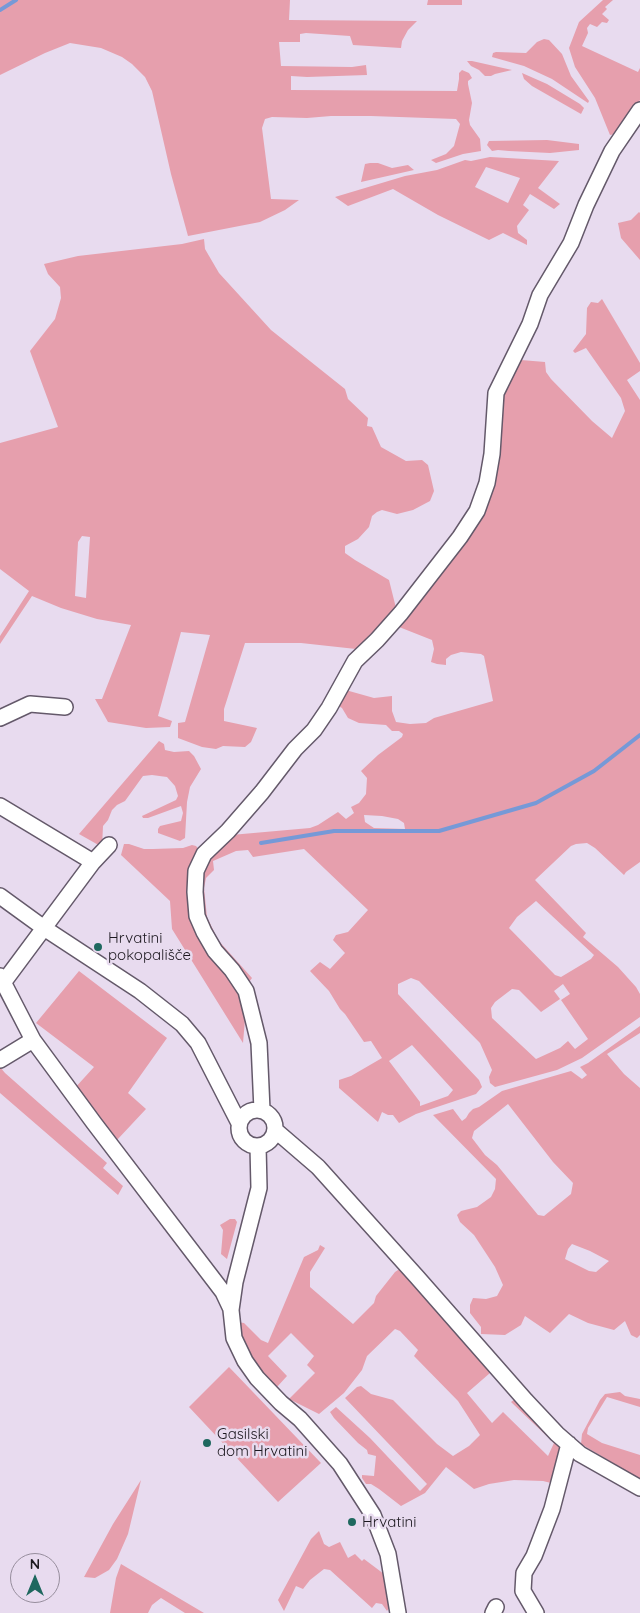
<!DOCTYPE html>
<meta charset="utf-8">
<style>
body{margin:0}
#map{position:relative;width:640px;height:1613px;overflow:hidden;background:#e8dbef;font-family:Quicksand,sans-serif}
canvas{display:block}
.north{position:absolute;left:10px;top:1553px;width:50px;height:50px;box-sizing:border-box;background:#e8dbef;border:1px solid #968d9c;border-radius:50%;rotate:0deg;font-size:14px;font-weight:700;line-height:20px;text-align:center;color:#1c181f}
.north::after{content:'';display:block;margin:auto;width:18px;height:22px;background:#1f685f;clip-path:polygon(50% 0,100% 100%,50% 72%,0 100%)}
</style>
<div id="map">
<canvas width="640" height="1613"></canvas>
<div class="north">N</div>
</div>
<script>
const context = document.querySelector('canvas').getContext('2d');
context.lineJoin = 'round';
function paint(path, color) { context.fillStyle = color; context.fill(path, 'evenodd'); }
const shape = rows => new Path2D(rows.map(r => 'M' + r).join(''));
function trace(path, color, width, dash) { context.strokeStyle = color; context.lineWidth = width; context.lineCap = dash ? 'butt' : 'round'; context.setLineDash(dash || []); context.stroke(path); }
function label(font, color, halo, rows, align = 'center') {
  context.font = font + ' Quicksand,sans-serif'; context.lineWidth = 5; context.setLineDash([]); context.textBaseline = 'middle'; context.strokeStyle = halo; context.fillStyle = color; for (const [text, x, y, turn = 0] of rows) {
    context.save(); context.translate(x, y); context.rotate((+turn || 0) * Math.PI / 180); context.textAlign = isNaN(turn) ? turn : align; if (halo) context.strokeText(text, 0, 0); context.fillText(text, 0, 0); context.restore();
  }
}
paint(shape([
 [0,0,290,0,289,20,417,21,408,30,402,41,401,48,353,45,350,36,306,33,300,34,300,42,279,42,281,66,352,67,366,65,367,75,307,77,291,76,291,90,457,91,459,79,459,73,462,70,469,73,472,78,468,81,468,84,472,103,469,120,470,125,480,139,481,151,463,154,436,163,431,160,446,154,454,146,460,124,456,119,371,116,331,116,307,118,272,117,265,119,262,128,271,199,299,200,285,210,260,222,188,236,171,174,152,91,145,77,132,64,122,57,101,48,70,43,45,53,0,75],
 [428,0,462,0,462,5,427,5],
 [603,0,613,0,605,7,607,9,602,14,609,20,607,23,602,22,597,27,590,24,587,28,588,33,582,46,638,72,640,68,640,100,615,134,610,135,595,98,575,67,569,48,579,22],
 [544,39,549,40,562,54,571,76,589,101,588,103,552,79,524,66,492,57,493,53,496,52,526,53,537,42],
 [467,61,472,61,512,70,495,74,491,76,485,76,479,70,471,66],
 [522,73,547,84,580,104,584,108,581,114,532,86,524,79],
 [547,140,579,144,579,150,550,153,509,151,498,150,492,151,487,145,489,141],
 [490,157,559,161,538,188,560,204,554,209,530,194,523,205,529,210,517,226,518,233,527,240,527,245,503,233,489,240,438,215,393,189,348,206,335,197,405,176,437,170,465,160,471,161],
 [486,167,520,178,508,203,475,187],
 [370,163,378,163,392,168,408,165,414,170,361,182,365,164],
 [639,212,640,213,640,260,621,238,618,223,631,220],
 [204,239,205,249,219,273,271,330,345,389,348,399,368,418,367,426,372,427,381,447,406,461,422,460,428,465,434,491,430,501,413,510,397,514,382,510,377,512,372,516,369,527,358,539,345,546,345,553,355,560,389,580,396,608,356,649,301,643,245,643,224,709,224,721,257,728,251,742,245,747,223,746,216,749,202,747,178,738,178,723,185,722,210,635,181,632,158,716,172,721,170,727,146,728,108,722,95,699,102,699,131,625,97,619,61,608,32,596,0,644,0,636,29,591,0,569,0,443,58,427,30,351,55,319,61,298,60,287,48,274,44,264,78,256,182,244],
 [82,536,90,537,86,598,75,596,78,542],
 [602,299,640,363,640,371,627,380,640,400,640,862,626,872,624,875,595,848,587,843,576,844,571,846,535,880,586,933,583,937,618,967,636,987,640,994,640,1017,582,1058,557,1070,495,1087,490,1083,489,1077,492,1070,480,1043,419,981,411,978,398,984,398,994,479,1080,482,1087,476,1094,416,1114,399,1123,393,1115,388,1115,382,1112,378,1122,339,1088,339,1080,351,1076,382,1058,371,1041,364,1042,345,1014,340,1009,329,991,310,971,320,962,330,969,345,953,333,940,336,935,348,932,368,910,304,849,253,857,248,850,236,851,213,861,214,870,206,878,204,888,207,917,218,940,252,978,247,985,205,924,201,875,216,848,231,835,310,828,318,825,338,812,346,819,354,813,351,807,359,803,366,794,367,778,361,771,378,755,402,737,403,734,399,731,392,731,386,725,359,723,348,718,342,708,335,704,342,689,374,698,392,696,392,711,396,722,410,724,426,723,434,718,493,701,484,656,481,654,461,652,451,655,446,659,446,665,437,664,431,662,434,649,432,640,394,625,472,530,499,397,515,362,521,360,545,362,546,372,551,379,592,421,612,438,625,411,621,398,586,348,575,353,573,351,586,334,587,308,591,302,598,303],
 [364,815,382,816,398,819,404,823,405,829,374,828,365,822],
 [536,901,594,955,591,959,561,977,555,975,509,928,517,917],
 [563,984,570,994,561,1000,588,1039,575,1049,568,1041,560,1048,536,1059,492,1018,491,1008,495,1002,512,989,519,990,541,1012,560,999,554,991],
 [412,1045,453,1090,448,1096,420,1106,420,1102,389,1061],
 [159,741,164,744,165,750,174,752,189,751,194,756,201,769,190,787,187,802,185,838,180,841,158,833,158,829,160,826,181,821,183,813,181,806,148,818,143,818,142,816,176,800,178,796,175,786,167,777,152,775,143,776,125,801,117,805,112,810,108,820,103,826,102,847,79,834],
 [124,844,129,844,144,849,153,849,183,848,192,845,196,846,200,851,189,883,246,1008,243,1043,172,929,170,901,121,855],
 [79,971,167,1038,128,1093,146,1109,117,1140,74,1089,94,1067,36,1023],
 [640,1026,640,1033,607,1054,624,1074,640,1088,640,1335,637,1338,631,1335,625,1321,614,1330,588,1323,569,1314,550,1333,525,1316,521,1325,505,1335,481,1334,481,1327,470,1313,470,1305,473,1298,486,1299,497,1296,503,1285,495,1267,474,1235,460,1222,457,1215,461,1211,477,1207,491,1197,495,1189,496,1179,433,1115,453,1109,462,1121,466,1118,469,1113,473,1109,479,1107,502,1091,571,1071,582,1079,587,1075,580,1067,588,1063],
 [508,1104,553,1162,573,1183,571,1194,544,1216,538,1215,497,1165,485,1155,472,1138,474,1131],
 [572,1244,590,1251,609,1261,596,1272,589,1271,565,1259,568,1249],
 [0,1067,5,1073,107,1163,103,1168,123,1186,118,1195,0,1093],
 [230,1219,235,1219,237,1222,227,1259,221,1254,223,1230,220,1225],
 [320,1245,325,1248,310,1272,310,1287,353,1324,374,1303,376,1296,395,1272,401,1268,490,1373,467,1393,492,1423,503,1412,548,1456,554,1443,511,1402,515,1399,566,1449,555,1484,543,1481,514,1480,489,1484,474,1489,446,1467,425,1493,401,1506,379,1489,371,1484,366,1484,362,1478,362,1475,374,1476,376,1456,368,1454,367,1450,358,1443,334,1418,330,1412,336,1407,370,1438,420,1491,427,1484,345,1398,357,1387,361,1386,371,1394,393,1400,437,1444,453,1456,469,1446,480,1435,458,1401,414,1356,418,1350,400,1331,395,1329,367,1356,362,1370,344,1393,319,1414,289,1399,315,1373,307,1365,314,1356,291,1333,268,1356,287,1376,277,1387,265,1377,250,1356,241,1337,237,1322,244,1323,261,1340,268,1343,304,1257,318,1250],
 [229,1367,321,1463,278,1502,189,1407],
 [620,1392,625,1396,640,1399,640,1407,607,1397,588,1428,587,1434,602,1443,640,1455,640,1479,581,1444,582,1434,600,1400,605,1394],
 [141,1480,128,1534,117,1559,109,1570,95,1578,84,1577,113,1524],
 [319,1531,324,1544,329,1547,340,1542,348,1558,355,1554,362,1561,364,1559,384,1574,389,1608,387,1611,382,1604,376,1603,372,1608,330,1570,324,1569,310,1580,303,1589,296,1586,284,1611,278,1600,311,1539],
 [121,1564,204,1613,185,1613,161,1598,152,1605,148,1613,110,1613,116,1578]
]), '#e69fad');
trace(shape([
 [0,10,16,0],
 [261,843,334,831,439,831,536,803,594,771,640,735]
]), '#7699d7', 4);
const minor = shape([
 [0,718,30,704,65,707],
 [0,806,93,862],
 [0,896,44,928,140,991,182,1024,198,1043,239,1123],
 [0,976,33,1040,94,1123,223,1292,231,1309],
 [3,983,93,862,109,845],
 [0,1060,33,1040],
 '239 1128a18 18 0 1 1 36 0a18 18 0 1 1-36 0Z',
 [262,1110,259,1043,246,991,232,970,215,951,204,932,197,916,195,892,196,871,204,854,228,831,262,792,295,749,314,730,329,708,355,661,377,640,401,613,460,537,477,511,487,483,492,454,496,393,530,324,540,295,571,243,586,205,612,151,640,110],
 [275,1130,318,1167,417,1277,526,1401,557,1434,580,1454,640,1488],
 [258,1146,259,1188,235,1282,231,1310,234,1338,245,1361,257,1378,281,1403,300,1419,340,1464,373,1515,388,1554,398,1613],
 [493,1613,496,1607],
 [536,1613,523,1591,524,1573,534,1556,552,1509,569,1444]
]);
trace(minor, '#64596a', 18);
trace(minor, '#fff', 15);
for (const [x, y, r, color] of [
 [98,947,5,"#1f685f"],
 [207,1443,5,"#1f685f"],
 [352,1522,5,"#1f685f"]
]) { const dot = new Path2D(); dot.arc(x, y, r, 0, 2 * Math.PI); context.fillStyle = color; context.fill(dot); trace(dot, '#e8dbef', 2); }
label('15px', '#1c181f', '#e8dbef', [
 ["Hrvatini",108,938],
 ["pokopališče",108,955],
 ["Gasilski",217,1434],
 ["dom Hrvatini",217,1451],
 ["Hrvatini",362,1522]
], 'left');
</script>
